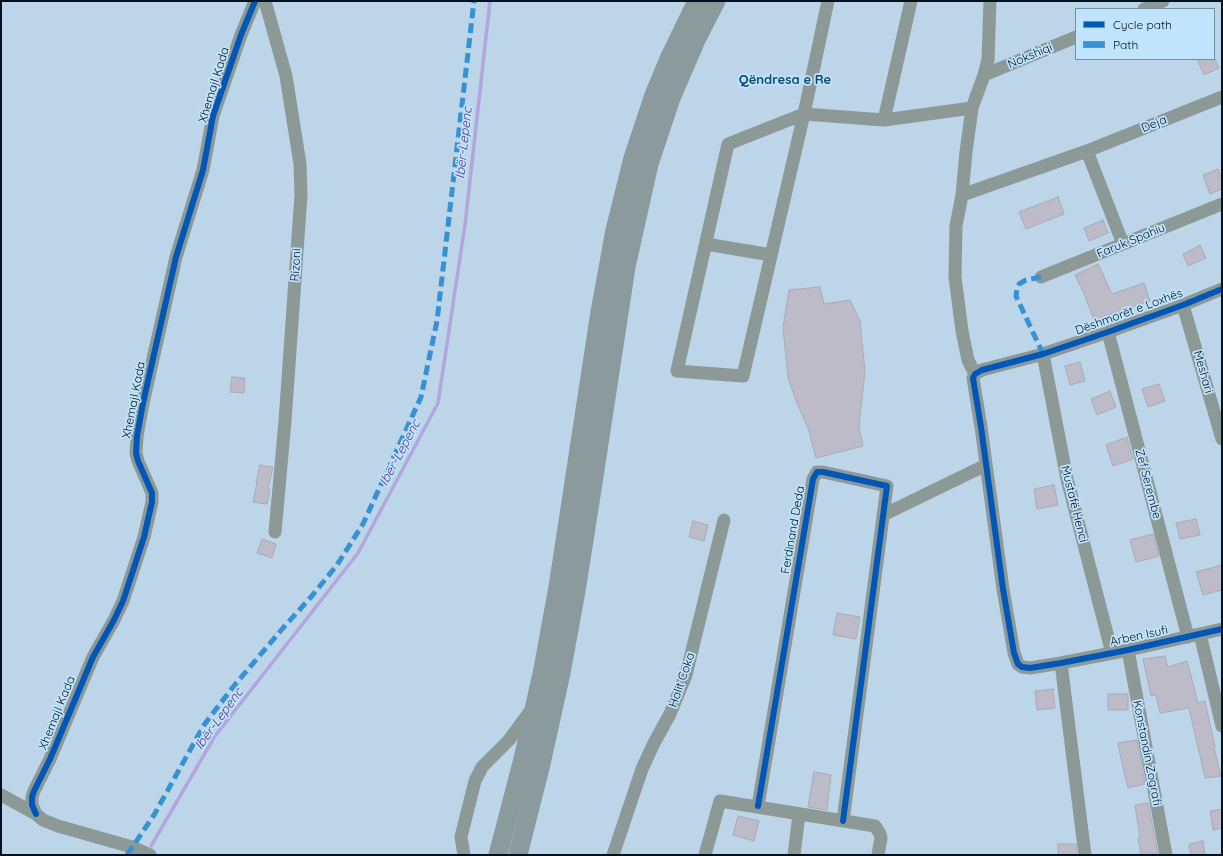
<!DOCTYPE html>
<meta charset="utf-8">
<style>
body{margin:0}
#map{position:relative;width:1223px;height:856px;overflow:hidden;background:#bcd5e8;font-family:Quicksand,sans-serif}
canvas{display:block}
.frame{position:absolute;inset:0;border:2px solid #001120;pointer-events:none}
.legend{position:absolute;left:1075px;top:8px;width:140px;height:52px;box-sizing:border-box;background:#c1e4fd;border:1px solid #7490a5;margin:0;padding:5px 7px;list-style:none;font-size:12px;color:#001120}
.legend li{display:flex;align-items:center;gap:8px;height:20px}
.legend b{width:20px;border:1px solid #7490a5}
</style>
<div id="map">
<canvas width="1223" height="856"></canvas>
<div class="frame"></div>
<ul class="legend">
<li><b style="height:5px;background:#0057b8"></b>Cycle path</li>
<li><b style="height:5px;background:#3692d5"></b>Path</li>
</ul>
</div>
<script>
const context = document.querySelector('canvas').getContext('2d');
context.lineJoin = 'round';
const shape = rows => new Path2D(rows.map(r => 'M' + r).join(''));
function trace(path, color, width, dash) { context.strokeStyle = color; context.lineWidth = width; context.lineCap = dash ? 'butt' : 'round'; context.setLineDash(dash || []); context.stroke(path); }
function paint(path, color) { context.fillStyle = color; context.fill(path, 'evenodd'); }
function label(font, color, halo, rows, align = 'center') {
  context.font = font + ' Quicksand,sans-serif'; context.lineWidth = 3.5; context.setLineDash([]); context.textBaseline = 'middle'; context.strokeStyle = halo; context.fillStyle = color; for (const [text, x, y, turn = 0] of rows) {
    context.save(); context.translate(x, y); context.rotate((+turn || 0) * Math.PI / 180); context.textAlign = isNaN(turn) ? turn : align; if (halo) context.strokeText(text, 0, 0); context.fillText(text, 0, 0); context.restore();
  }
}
trace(shape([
 [151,846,215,736,358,553,438,403,465,225,490,1]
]), '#b1a6de', 3.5);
const building = shape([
 [1197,59,1215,59,1219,68,1204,75,1197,59],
 [1218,169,1222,180,1222,189,1210,194,1203,175,1218,169],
 [1058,197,1064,214,1026,229,1019,212,1058,197],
 [1103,220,1108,233,1089,241,1084,228,1103,220],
 [1200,245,1206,258,1188,266,1183,254,1200,245],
 [1098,264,1112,294,1144,283,1150,301,1094,320,1085,296,1075,275,1098,264],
 [820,287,824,304,850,300,860,321,865,371,859,427,863,446,816,458,808,428,796,401,788,378,783,327,789,290,820,287],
 [1080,362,1085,381,1070,385,1065,366,1080,362],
 [232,377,245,378,244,393,230,392,232,377],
 [1159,384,1165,401,1148,407,1142,389,1159,384],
 [1110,391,1116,407,1097,415,1091,399,1110,391],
 [1127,437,1133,459,1113,466,1106,445,1127,437],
 [260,465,273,467,268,489,270,489,267,504,253,502,257,482,256,482,260,465],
 [1054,485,1058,505,1037,509,1034,489,1054,485],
 [1196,519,1200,535,1180,539,1176,523,1196,519],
 [693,521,708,525,704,541,689,537,693,521],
 [1153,534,1159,556,1136,562,1130,540,1153,534],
 [262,539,276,544,272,558,257,553,262,539],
 [1222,565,1222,590,1203,595,1196,572,1222,565],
 [837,613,860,617,856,639,833,635,837,613],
 [1165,656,1168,667,1187,661,1198,703,1205,701,1215,747,1214,747,1221,776,1205,778,1189,708,1160,713,1156,695,1151,696,1143,659,1165,656],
 [1053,689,1055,708,1037,710,1035,691,1053,689],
 [1108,694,1128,694,1128,710,1108,710,1108,694],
 [1137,740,1145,784,1128,788,1121,759,1118,743,1137,740],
 [814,772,831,775,827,810,808,807,814,772],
 [1148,803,1158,853,1141,855,1138,838,1140,838,1135,805,1148,803],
 [1222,809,1222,828,1213,830,1210,811,1222,809],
 [738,816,759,821,754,841,733,835,738,816],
 [1203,841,1205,855,1191,855,1189,844,1203,841],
 [1058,844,1076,844,1077,855,1058,855,1058,844]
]);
paint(building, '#bdbbc7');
trace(building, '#aaaab6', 1);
trace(shape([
 [265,1,286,76,300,164,301,195,285,421,275,532],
 [828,1,804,114,743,376,677,371,728,144,804,114,884,120,972,108],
 [1144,9,1163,1],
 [984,75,1076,37],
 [884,120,911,1],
 [1087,151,1123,244],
 [962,195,1087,151,1222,97],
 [706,244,771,255],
 [1041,277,1222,204],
 [1222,289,1183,305,1108,332,1043,354,982,370,975,374,973,378,981,427,1003,589,1014,653,1018,664,1022,667,1030,668,1061,663,1128,650,1222,629],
 [1183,305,1222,439],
 [1108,332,1188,637],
 [1043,354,1067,479,1112,653],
 [975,374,968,360,962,331,955,277,956,226,962,195,966,152,972,108,984,75,988,60,990,1],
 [883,515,986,465],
 [1200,634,1222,726],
 [1128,650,1166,855],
 [1061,663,1085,855],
 [1,795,36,814,43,820,58,826,132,847,150,855],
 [758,806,813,479,817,472,823,472,887,486,843,821],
 [36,814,32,805,32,797,34,791,50,759,93,657,114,620,123,601,144,537,152,502,152,493,138,461,136,453,137,436,143,403,176,257,203,170,213,116,241,35,255,1],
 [464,855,461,837,475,781,482,767,509,740,531,710],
 [613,855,642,769,654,743,670,714,686,675,724,520],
 [705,855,720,801,875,826,880,834,881,838,878,855],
 [794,855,799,814]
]), '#8d9996', 13);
trace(shape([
 [498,855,523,759,543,669,558,587,600,312,615,230,633,158,654,95,669,59,697,1],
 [518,855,541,764,561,673,576,591,593,483,626,267,649,164,671,98,696,40,716,1]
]), '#8b9a9d', 19);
trace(shape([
 [1041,277,1026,280,1019,284,1017,288,1016,296,1043,354],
 [127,855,154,815,204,725,233,687,283,628,311,597,337,565,363,524,421,397,437,321,474,1]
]), '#3692d5', 5, [10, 5]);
trace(shape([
 [1222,289,1183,305,1108,332,1043,354,982,370,975,374,973,378,981,427,1003,589,1014,653,1018,664,1022,667,1030,668,1061,663,1128,650,1222,629],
 [758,806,813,479,817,472,823,472,887,486,843,821],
 [36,814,32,805,32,797,34,791,50,759,93,657,114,620,123,601,144,537,152,502,152,493,138,461,136,453,137,436,143,403,176,257,203,170,213,116,241,35,255,1]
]), '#0057b8', 6);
label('12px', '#001120', '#c1e4fd', [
 ["Nokshiqi",1030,56,-23],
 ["Xhemajl Kada",214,85,-73],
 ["Deja",1154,124,-22],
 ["Faruk Spahiu",1131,241,-22],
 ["Rizoni",296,265,-86],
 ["Dëshmorët e Loxhës",1129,312,-20],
 ["Meshari",1203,372,74],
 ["Xhemajl Kada",134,400,-79],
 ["Zef Serembe",1148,484,75],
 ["Mustafë Henci",1074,504,76],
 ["Ferdinand Deda",793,530,-80],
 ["Arben Isufi",1139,636,-12],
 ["Halit Coka",682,680,-71],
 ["Xhemajl Kada",57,713,-68],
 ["Konstandin Zografi",1147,753,79]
]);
label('bold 13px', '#0c4b6e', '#c1e4fd', [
 ["Qëndresa e Re",785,80]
]);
label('italic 13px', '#583588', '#c1e4fd', [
 ["Ibër-Lepenc",464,143,-84],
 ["Ibër-Lepenc",400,453,-62],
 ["Ibër-Lepenc",219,719,-54]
]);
</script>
